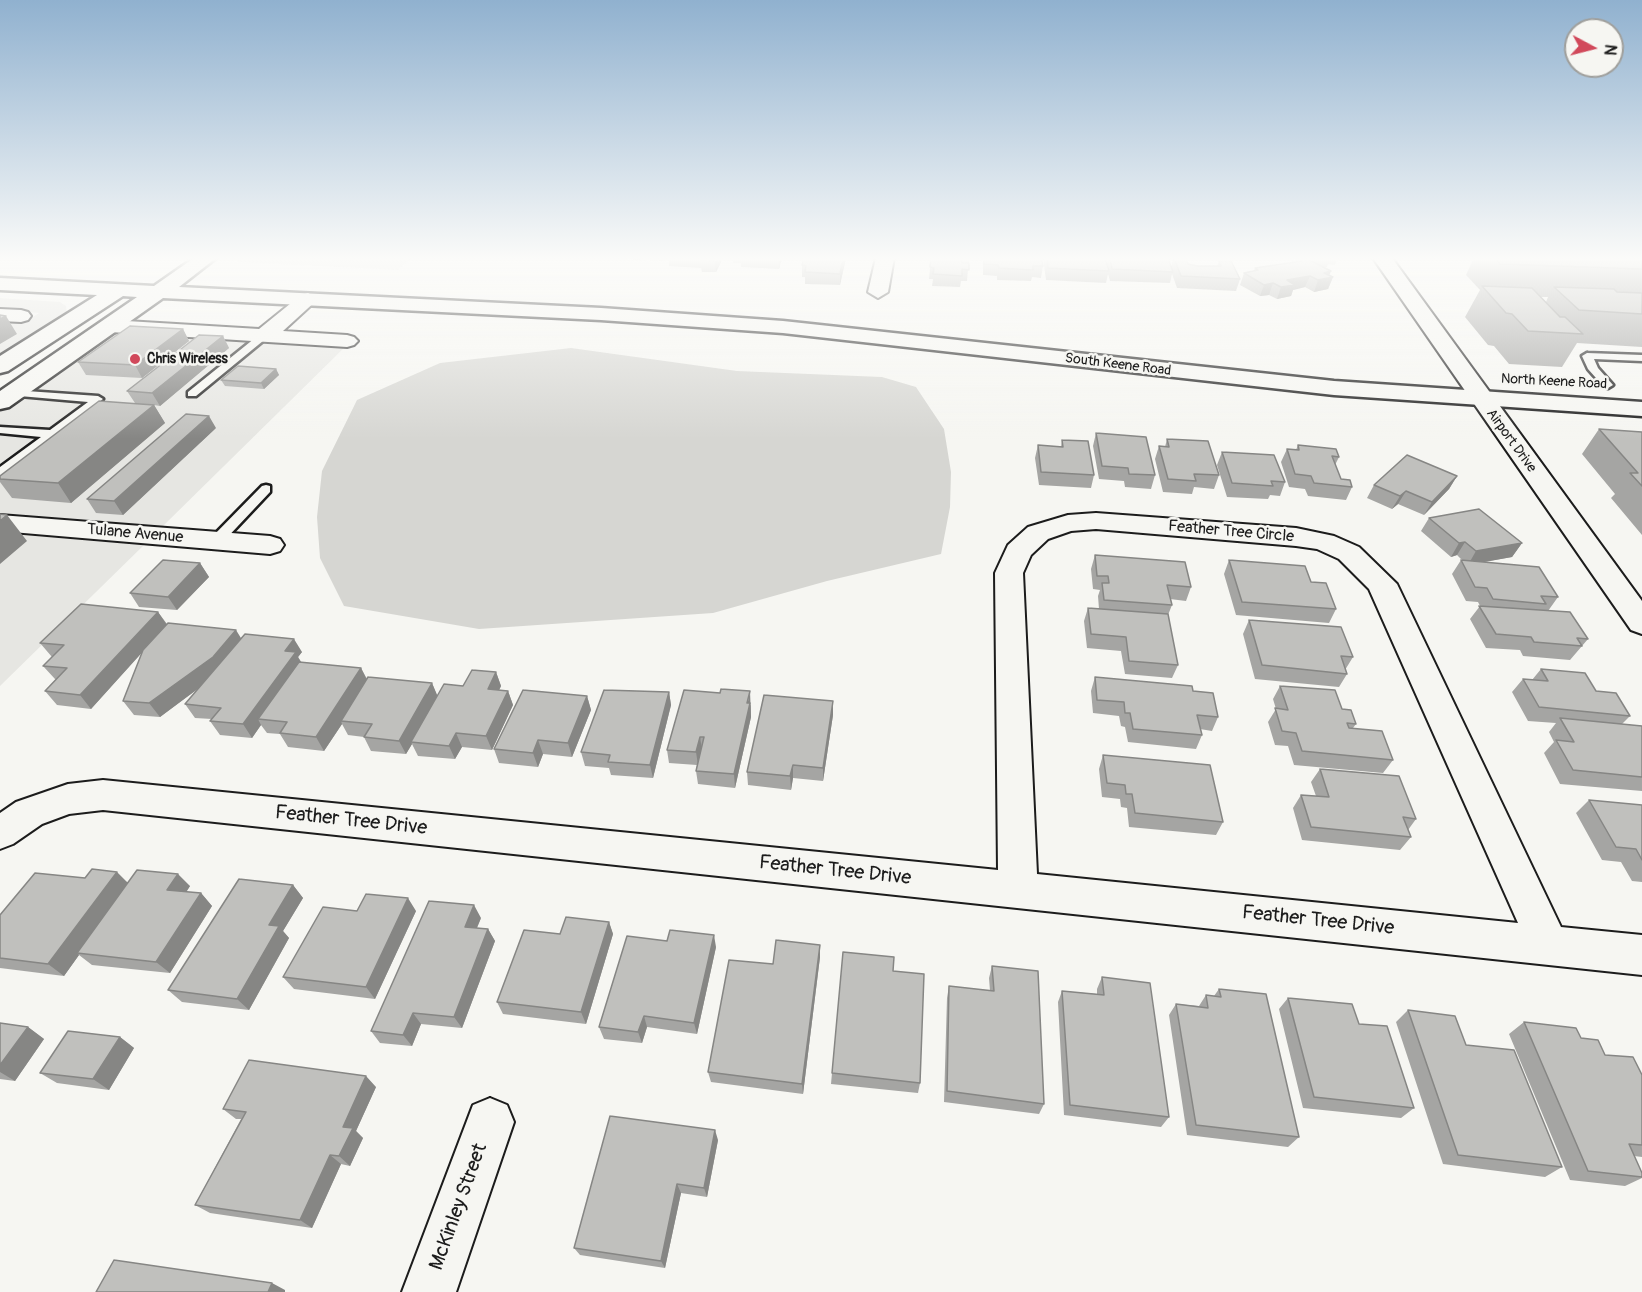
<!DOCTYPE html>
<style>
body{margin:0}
#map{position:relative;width:1642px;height:1292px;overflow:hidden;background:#f6f6f2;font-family:Pangolin,sans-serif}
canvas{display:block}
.north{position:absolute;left:1564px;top:18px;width:60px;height:60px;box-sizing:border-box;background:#f6f6f2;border:2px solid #9f9f9c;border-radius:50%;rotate:97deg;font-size:16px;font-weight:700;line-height:24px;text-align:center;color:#1c1c1c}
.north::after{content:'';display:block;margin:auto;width:21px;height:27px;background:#d1495b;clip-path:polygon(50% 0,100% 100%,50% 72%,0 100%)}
</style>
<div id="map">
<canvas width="1642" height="1292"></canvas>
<div class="north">N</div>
</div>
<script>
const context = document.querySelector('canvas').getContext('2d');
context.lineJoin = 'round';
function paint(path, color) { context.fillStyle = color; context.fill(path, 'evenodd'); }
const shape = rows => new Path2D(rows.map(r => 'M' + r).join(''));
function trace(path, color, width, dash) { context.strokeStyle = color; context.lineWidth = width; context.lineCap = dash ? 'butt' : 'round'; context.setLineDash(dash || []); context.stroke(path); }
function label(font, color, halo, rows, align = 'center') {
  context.font = font + ' Pangolin,sans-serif'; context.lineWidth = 5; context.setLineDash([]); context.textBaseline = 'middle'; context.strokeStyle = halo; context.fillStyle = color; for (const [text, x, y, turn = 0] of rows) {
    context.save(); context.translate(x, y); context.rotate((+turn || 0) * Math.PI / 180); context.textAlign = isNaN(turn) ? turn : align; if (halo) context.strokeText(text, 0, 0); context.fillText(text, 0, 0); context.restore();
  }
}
paint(shape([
 [231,258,411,258,398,270,241,262],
 [0,298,60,302,66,306,67,314,0,358,0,321,25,322,39,313,0,310],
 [114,332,345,347,163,526,0,513,0,412],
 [0,533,144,545,0,686]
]), '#e6e6e2');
paint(shape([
 [571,348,737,371,882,377,916,387,944,429,951,472,950,507,941,554,827,581,713,613,479,629,344,606,320,558,317,517,322,471,357,400,440,363]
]), '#d6d6d2');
const lane = shape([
 [260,334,269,336,196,396,188,396,188,392,260,334],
 [1587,353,1642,355,1642,361,1594,359,1598,368,1613,385,1608,388,1604,387,1588,369,1582,356,1587,353],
 [12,390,98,396,103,399,0,477,0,467,41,437,0,433,0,427,50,430,88,402,8,395,8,391,12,390],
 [266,485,270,486,270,492,221,544,211,544,209,541,211,538,262,486,266,485]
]);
const street = shape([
 [876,258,894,258,888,292,878,298,868,292,876,258],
 [1373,258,1392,258,1642,601,1642,634,1631,630,1373,258],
 [308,293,318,299,283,331,347,335,354,337,358,341,354,345,347,347,110,332,103,330,100,326,103,322,110,320,259,329,301,295,308,293],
 [0,309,21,310,28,312,31,316,28,320,21,322,0,321,0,309],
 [1096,513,1296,528,1334,536,1359,547,1397,584,1561,927,1642,935,1642,975,103,810,69,814,42,824,13,844,0,849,0,813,16,802,68,784,103,780,998,870,995,573,1008,545,1028,527,1068,515,1096,513],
 [1096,529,1296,546,1317,549,1339,559,1369,589,1518,923,1037,874,1023,573,1031,555,1048,539,1071,531,1096,529],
 [0,515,270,536,280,539,284,545,280,551,270,554,0,531,0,515],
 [490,1098,507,1105,514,1122,456,1292,402,1292,473,1105,490,1098]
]);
const secondary = shape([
 [194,258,216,258,179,287,601,308,783,321,1334,381,1642,402,1642,416,1334,395,783,333,601,320,163,298,9,407,0,409,0,391,137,297,123,296,8,371,0,373,0,356,97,295,0,290,0,278,154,286,194,258]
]);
trace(lane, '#1c1c1c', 5);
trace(street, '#1c1c1c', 4);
trace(secondary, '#1c1c1c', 5);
paint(lane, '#f6f6f2');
paint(street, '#f6f6f2');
paint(secondary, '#f6f6f2');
paint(shape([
 [295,258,356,258,352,261],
 [610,258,665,258,663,261],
 [669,258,721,258,721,262,716,272,702,272,701,268,669,266],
 [733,258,782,258,779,269,741,267,741,263,733,263],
 [846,258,840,285,805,284,805,277,802,277,802,265],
 [931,258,969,258,967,281,961,281,960,287,932,286,933,279,929,279],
 [983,258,1041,258,1043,266,1041,278,1032,277,1031,281,997,280,997,276,983,275],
 [1043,258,1168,258,1171,267,1174,258,1188,264,1197,266,1217,266,1219,261,1240,279,1236,291,1177,288,1172,274,1170,283,1110,281,1108,274,1106,283,1046,280],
 [1294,258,1337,258,1335,265,1328,264,1327,267,1322,267,1329,275,1333,277,1328,289,1314,292,1305,287,1293,290,1291,296,1277,299,1269,295,1260,296,1240,285,1244,273,1254,271,1255,268,1296,262],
 [1474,258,1642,258,1642,347,1577,343,1562,367,1509,364,1494,346,1488,345,1465,317,1480,290,1466,275],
 [1540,297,1548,297,1546,302],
 [183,329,189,341,142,378,86,375,78,362],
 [223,336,229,348,160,406,154,405,165,423,71,503,12,498,0,482,0,476,135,403,127,391],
 [276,369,279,375,264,389,225,386,221,380],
 [216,428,123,515,96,513,87,499],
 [1599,429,1642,432,1642,535,1611,498,1615,494,1582,454],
 [1096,433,1155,475,1151,489,1125,487,1124,481,1099,479,1093,446],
 [1167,439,1219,475,1214,489,1194,487,1192,494,1163,492,1155,459,1159,446,1165,447],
 [1062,440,1094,475,1091,488,1039,485,1035,458,1038,445,1061,447],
 [1298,445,1339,457,1335,465,1341,479,1352,487,1346,500,1308,496,1305,489,1289,487,1281,462,1287,449,1296,450],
 [1222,452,1285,482,1280,496,1270,495,1268,499,1227,497,1217,465],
 [1457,476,1449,489,1424,515,1398,504,1392,509,1367,498,1374,485],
 [1429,518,1522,543,1512,557,1483,562,1558,597,1548,611,1588,639,1570,660,1523,656,1520,650,1486,648,1470,619,1480,606,1478,602,1466,601,1452,574,1461,560,1462,560,1457,555,1451,557,1421,531],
 [1095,555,1191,587,1186,601,1170,599,1172,605,1168,615,1178,665,1172,678,1125,674,1121,651,1087,648,1084,621,1088,608,1099,609,1098,596,1100,590,1093,589,1091,569],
 [1229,560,1311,582,1336,609,1329,623,1236,615,1224,574],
 [200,563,209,577,177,610,139,607,130,593],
 [158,612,167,624,241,638,302,652,298,657,302,663,361,668,367,679,432,683,437,696,496,672,501,686,499,690,508,691,513,705,492,750,462,747,455,759,418,756,412,744,406,754,371,751,364,737,348,735,342,724,324,751,288,747,280,734,267,733,261,725,252,738,220,735,210,721,212,719,195,718,185,704,200,687,160,717,134,715,123,701,142,652,91,709,57,705,45,691,56,679,55,679,43,666,52,657,40,643],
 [1249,620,1353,657,1345,670,1347,674,1339,687,1255,679,1243,634],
 [1541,669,1596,691,1630,716,1622,724,1642,726,1642,791,1560,784,1544,753,1554,742,1549,732,1556,723,1528,721,1512,692,1523,679,1532,680],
 [1095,677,1193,691,1218,717,1212,731,1200,729,1202,735,1196,749,1128,742,1125,727,1121,726,1119,716,1093,713,1091,691],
 [1280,686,1342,709,1356,724,1353,728,1393,760,1383,773,1294,765,1288,746,1275,745,1268,722,1276,709,1273,699],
 [669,692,671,705,653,778,611,775,609,768,585,766,581,752],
 [587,696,591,710,572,757,543,754,538,767,499,763,494,749],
 [751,705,751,717,735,788,698,784,696,771,697,765,669,763,667,750],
 [833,715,823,781,793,778,791,790,748,785,747,772],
 [1103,755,1223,822,1216,835,1129,827,1127,808,1121,807,1120,799,1102,797,1099,769],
 [1320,769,1416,819,1408,830,1411,837,1400,850,1302,840,1293,808,1301,795,1316,796,1311,782],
 [1589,800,1642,805,1642,882,1632,881,1621,862,1602,860,1576,813],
 [85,878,128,882,190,886,186,892,201,893,212,906,170,973,92,965,79,955,64,976,0,968,0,915],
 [293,885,303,898,283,931,289,938,249,1010,182,1002,168,990],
 [357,911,416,911,375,999,294,989,283,977],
 [481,918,477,928,488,929,495,941,462,1028,421,1024,412,1046,380,1043,371,1031],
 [609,922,613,934,586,1024,503,1014,497,1002,560,934],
 [820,945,820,957,803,1094,711,1082,708,1072,773,964],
 [716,947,697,1034,647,1027,642,1043,604,1039,599,1027],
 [992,966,1044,1104,1039,1114,944,1102,947,998,949,986,990,991,989,978],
 [893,971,920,1083,918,1093,831,1084,832,1073],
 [1102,977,1169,1117,1161,1127,1064,1115,1058,1002,1062,991,1097,994,1097,989],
 [1219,989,1299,1137,1288,1147,1187,1135,1169,1015,1176,1004,1199,1006,1206,995,1214,996],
 [1288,998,1359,1024,1414,1108,1401,1118,1303,1108,1279,1009],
 [1408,1010,1466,1045,1562,1167,1545,1177,1443,1164,1396,1022],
 [1524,1022,1581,1038,1605,1055,1642,1075,1642,1157,1634,1156,1642,1173,1642,1178,1625,1186,1570,1180,1509,1034],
 [0,1023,28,1027,44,1039,15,1081,0,1079],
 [120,1037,134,1048,109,1090,57,1083,40,1073],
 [376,1087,356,1131,363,1138,350,1166,341,1164,312,1228,210,1213,195,1205,241,1119,236,1119,223,1109],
 [718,1140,707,1197,681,1193,665,1268,580,1255,574,1248]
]), '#a5a5a3');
paint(shape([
 [717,258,721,258,721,262,716,272,715,261],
 [778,258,782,258,779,269],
 [843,258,846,258,840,285,840,274],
 [1331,271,1328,278,1333,277,1328,289,1314,292,1318,280,1324,273],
 [1310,276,1305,287,1293,290,1291,296,1277,299,1281,287,1287,280],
 [1273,283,1269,295,1260,296,1264,285],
 [6,316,17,334,0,344,0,319],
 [183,329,189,341,142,378,135,365],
 [223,336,229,348,160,406,152,393],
 [276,369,279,375,264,389,261,383],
 [154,405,165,423,71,503,58,483],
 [209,416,216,428,123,515,114,501],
 [1457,476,1449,489,1424,515,1432,502],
 [1406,491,1398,504,1392,509,1400,496],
 [7,515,27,541,0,564,0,521],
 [1465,542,1457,555,1451,557,1459,543],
 [1522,543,1512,557,1468,565,1476,551],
 [200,563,209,577,177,610,168,597],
 [158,612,167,625,91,709,80,695],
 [236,630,244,643,222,671,160,717,149,703],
 [294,639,302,652,298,657,303,666,258,719,261,725,252,738,243,724,285,651],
 [361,668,368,682,341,721,342,724,324,751,316,737],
 [496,672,501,686,493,703,488,689],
 [432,683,438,697,411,742,412,744,406,754,399,741],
 [508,691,513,705,492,750,486,736],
 [750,691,751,717,735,788,734,774],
 [669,692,671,705,653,778,650,765],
 [587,696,591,710,572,757,568,743],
 [833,701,833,715,823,781,823,768],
 [456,733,462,747,455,759,449,746],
 [700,737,702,750,698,765,696,752],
 [538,740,543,754,538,767,533,753],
 [793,765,793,778,791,790,790,776],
 [117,872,130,885,77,953,79,955,64,976,48,964],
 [178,874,190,886,180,902,167,890],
 [293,885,303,898,283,931,289,938,249,1010,237,999,269,925],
 [201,893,212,906,170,973,156,962],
 [408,898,416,911,375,999,366,987],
 [474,905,481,918,472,939,465,927],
 [609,922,613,934,586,1024,581,1012],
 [488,929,495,941,462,1028,454,1017],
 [714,935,716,947,697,1034,694,1023],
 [820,945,820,957,803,1094,802,1084],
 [413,1013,421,1024,412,1046,403,1035],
 [644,1016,647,1027,642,1043,638,1032],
 [28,1027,44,1039,15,1081,0,1072,0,1065],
 [120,1037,134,1048,109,1090,93,1079],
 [366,1076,376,1087,356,1131,363,1138,350,1166,339,1156,343,1127],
 [715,1130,718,1140,707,1197,704,1188],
 [330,1155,341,1164,312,1228,300,1220],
 [677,1184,681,1193,665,1268,661,1261],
 [272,1283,285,1290,285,1292,268,1292]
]), '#868684');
const building = shape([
 [701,258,717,258,715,261,700,260,701,258],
 [804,258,843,258,840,274,805,272,806,266,802,265,804,258],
 [931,258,962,258,962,263,969,263,969,270,962,269,962,276,933,274,934,268,930,267,931,258],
 [984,258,1041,258,1043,266,1033,266,1033,270,999,268,998,265,984,264,984,258],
 [1047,258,1105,258,1109,271,1048,268,1047,258],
 [1110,258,1168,258,1173,272,1112,269,1110,258],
 [1174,258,1186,259,1188,264,1197,266,1221,266,1219,261,1231,261,1240,279,1181,276,1174,258],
 [1495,258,1642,258,1642,269,1500,264,1495,258],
 [1309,260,1331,271,1324,273,1333,277,1318,280,1310,276,1287,280,1295,285,1281,287,1273,283,1264,285,1244,273,1258,270,1255,268,1309,260],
 [1482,286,1532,288,1560,317,1565,317,1583,334,1528,331,1512,314,1506,313,1482,286],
 [1554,287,1614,289,1617,292,1642,293,1642,314,1579,310,1554,287],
 [0,315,6,316,0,319,0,315],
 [130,326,183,329,135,365,78,362,130,326],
 [199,335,223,336,152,393,127,391,199,335],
 [238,366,276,369,261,383,221,380,238,366],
 [99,401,154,405,58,483,0,479,0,476,99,401],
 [186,414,209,416,114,501,87,499,186,414],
 [1599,429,1642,432,1642,486,1630,473,1638,473,1599,429],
 [1096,433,1146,437,1155,475,1129,474,1128,468,1102,466,1096,433],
 [1167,439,1208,441,1219,475,1194,474,1196,481,1168,479,1159,446,1169,447,1167,439],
 [1062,440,1088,441,1094,475,1041,472,1038,445,1063,447,1062,440],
 [1298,445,1336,449,1339,457,1332,456,1341,479,1350,480,1352,487,1314,483,1311,476,1295,474,1287,449,1299,450,1298,445],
 [1222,452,1274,455,1285,482,1271,481,1273,486,1232,483,1222,452],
 [1407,455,1457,476,1432,502,1406,491,1400,496,1374,485,1407,455],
 [1479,509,1522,543,1476,551,1465,542,1459,543,1429,518,1479,509],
 [0,514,7,515,0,521,0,514],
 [1095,555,1185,562,1191,587,1167,585,1172,605,1104,600,1102,583,1109,583,1108,576,1097,576,1095,555],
 [163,560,200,563,168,597,130,593,163,560],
 [1229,560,1305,566,1311,582,1326,583,1336,609,1242,602,1229,560],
 [1461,560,1539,567,1558,597,1541,596,1546,604,1493,599,1487,588,1475,587,1461,560],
 [81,604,158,612,80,695,45,691,67,668,43,666,64,645,40,643,81,604],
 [1479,606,1570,612,1588,639,1577,638,1582,646,1534,642,1531,637,1496,634,1479,606],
 [1088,608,1168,614,1178,665,1129,661,1126,637,1091,634,1088,608],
 [1249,620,1341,627,1353,657,1341,656,1347,674,1262,665,1249,620],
 [168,623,236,630,213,657,149,703,123,701,143,650,168,623],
 [245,634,294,639,285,651,296,652,243,724,210,721,221,708,185,704,245,634],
 [299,662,361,668,316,737,280,733,287,722,258,719,299,662],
 [1541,669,1585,673,1596,691,1616,693,1630,716,1539,707,1523,679,1548,681,1541,669],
 [472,670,496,672,488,689,508,691,486,736,456,733,449,746,411,742,444,684,463,686,472,670],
 [368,677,432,683,399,741,364,737,372,724,341,721,368,677],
 [1095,677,1192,686,1193,691,1213,693,1218,717,1197,715,1202,735,1133,729,1130,713,1125,713,1124,702,1097,700,1095,677],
 [1280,686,1335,690,1342,709,1351,710,1356,724,1347,723,1349,728,1382,731,1393,760,1302,751,1296,733,1282,731,1275,708,1288,710,1280,686],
 [721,689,750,691,747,703,750,703,734,774,696,771,704,737,700,737,696,752,667,750,684,690,720,693,721,689],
 [523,690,587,696,568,743,538,740,533,753,494,749,523,690],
 [604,690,669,692,650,765,608,762,610,755,581,752,604,690],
 [764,695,833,701,823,768,793,765,790,776,747,772,764,695],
 [1560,718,1642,726,1642,777,1573,770,1556,740,1574,742,1560,718],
 [1103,755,1210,765,1223,822,1135,813,1132,794,1126,794,1125,785,1107,783,1103,755],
 [1320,769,1399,776,1416,819,1403,817,1411,837,1311,827,1301,795,1329,797,1320,769],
 [1589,800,1642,805,1642,860,1636,849,1616,847,1589,800],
 [92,869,117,872,48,964,0,958,0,915,35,873,85,878,92,869],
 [137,870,178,874,167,890,201,893,156,962,77,953,137,870],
 [239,879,293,885,269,925,279,926,237,999,168,990,239,879],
 [366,894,408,898,366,987,283,977,323,907,357,911,366,894],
 [429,901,474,905,465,927,488,929,454,1017,413,1013,403,1035,371,1031,429,901],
 [566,917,609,922,581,1012,497,1002,524,930,560,934,566,917],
 [670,930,714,935,694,1023,644,1016,638,1032,599,1027,627,936,667,941,670,930],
 [776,940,820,945,802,1084,708,1072,729,960,773,964,776,940],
 [843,952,894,957,893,971,924,974,920,1083,832,1073,843,952],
 [992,966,1038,971,1044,1104,947,1091,949,986,994,991,992,966],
 [1102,977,1150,983,1169,1117,1070,1105,1062,991,1104,995,1102,977],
 [1219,989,1266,994,1299,1137,1196,1125,1176,1004,1208,1008,1206,995,1221,997,1219,989],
 [1288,998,1352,1004,1359,1024,1387,1026,1414,1108,1314,1097,1288,998],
 [1408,1010,1455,1016,1466,1045,1514,1050,1562,1167,1458,1155,1408,1010],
 [1524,1022,1576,1028,1581,1038,1598,1040,1605,1055,1633,1057,1642,1075,1642,1145,1629,1144,1642,1173,1642,1177,1588,1171,1524,1022],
 [0,1023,28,1027,0,1065,0,1023],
 [68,1031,120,1037,93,1079,40,1073,68,1031],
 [249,1060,366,1076,343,1127,353,1128,339,1156,330,1155,300,1220,195,1205,246,1112,223,1109,249,1060],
 [610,1116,715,1130,704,1188,677,1184,661,1261,574,1248,610,1116],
 [114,1260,272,1283,268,1292,96,1292,114,1260]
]);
paint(building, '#c0c0bd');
trace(building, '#868684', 1.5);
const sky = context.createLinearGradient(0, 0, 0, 439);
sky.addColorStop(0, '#90b1cf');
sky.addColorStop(0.59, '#fbfbf9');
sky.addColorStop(1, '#fbfbf900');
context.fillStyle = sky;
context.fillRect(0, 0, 1642, 439);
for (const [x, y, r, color] of [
 [135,359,6,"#d1495b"]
]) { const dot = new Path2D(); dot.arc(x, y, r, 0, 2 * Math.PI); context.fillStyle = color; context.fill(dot); trace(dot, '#f6f6f2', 2); }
label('bold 14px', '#1c1c1c', '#f6f6f2', [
 ["Chris Wireless",147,359]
], 'left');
label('14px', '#1c1c1c', '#f6f6f2', [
 ["South Keene Road",1118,365,7],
 ["North Keene Road",1554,382,3],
 ["Airport Drive",1511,441,54]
]);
label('16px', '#1c1c1c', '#f6f6f2', [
 ["Feather Tree Circle",1231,532,5],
 ["Tulane Avenue",135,534,5]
]);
label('20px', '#1c1c1c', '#f6f6f2', [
 ["Feather Tree Drive",351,821,6],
 ["Feather Tree Drive",835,871,6],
 ["Feather Tree Drive",1318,921,6],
 ["McKinley Street",459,1207,-70]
]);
</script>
